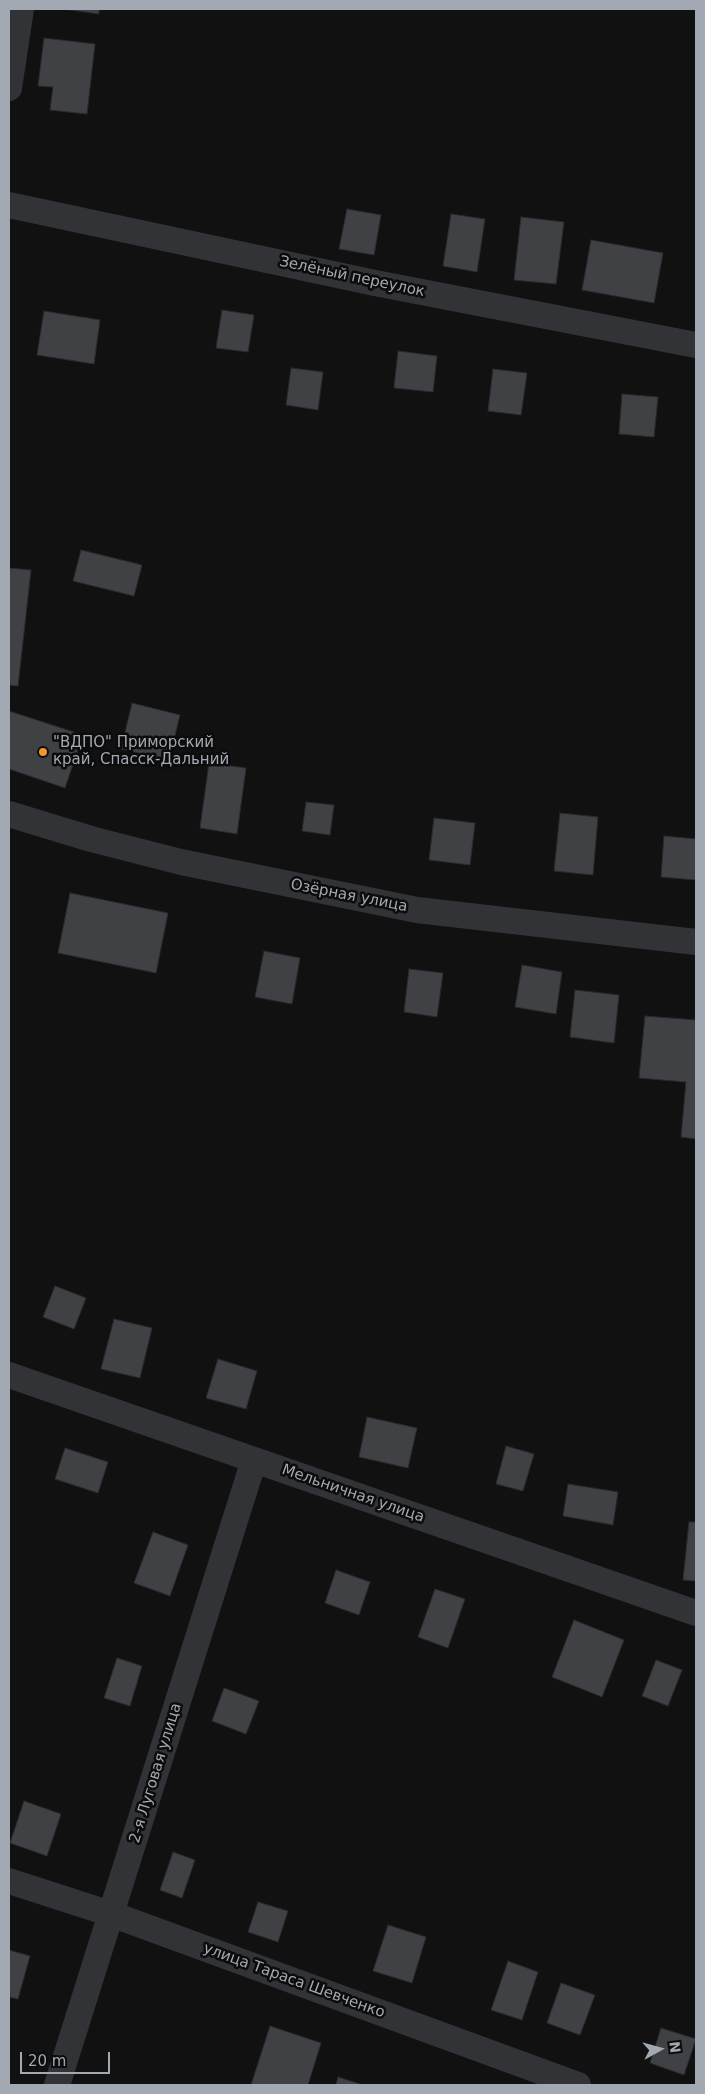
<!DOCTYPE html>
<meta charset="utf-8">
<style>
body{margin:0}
#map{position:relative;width:705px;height:2094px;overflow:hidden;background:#111112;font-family:"DejaVu Sans",sans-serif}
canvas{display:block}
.frame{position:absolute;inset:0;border:10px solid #a2a9b3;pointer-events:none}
.north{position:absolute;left:635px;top:2024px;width:50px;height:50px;-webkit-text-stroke:4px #0c0c0d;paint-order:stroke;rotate:83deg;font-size:14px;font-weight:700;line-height:20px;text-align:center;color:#a2a9b3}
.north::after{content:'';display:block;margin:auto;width:18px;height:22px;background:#a2a9b3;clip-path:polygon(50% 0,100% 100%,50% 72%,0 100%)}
.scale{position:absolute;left:20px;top:2052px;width:90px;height:22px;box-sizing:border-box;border:2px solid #a2a9b3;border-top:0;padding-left:6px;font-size:15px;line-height:18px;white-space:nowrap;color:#a2a9b3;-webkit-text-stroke:4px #0c0c0d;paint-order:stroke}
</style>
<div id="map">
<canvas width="705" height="2094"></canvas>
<div class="frame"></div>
<div class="north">N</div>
<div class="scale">20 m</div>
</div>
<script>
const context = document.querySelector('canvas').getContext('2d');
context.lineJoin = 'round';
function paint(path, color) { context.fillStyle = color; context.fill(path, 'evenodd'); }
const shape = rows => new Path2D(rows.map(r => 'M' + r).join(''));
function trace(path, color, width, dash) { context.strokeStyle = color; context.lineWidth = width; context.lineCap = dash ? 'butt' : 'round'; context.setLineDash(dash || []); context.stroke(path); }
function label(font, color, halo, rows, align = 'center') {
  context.font = font + ' "DejaVu Sans",sans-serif'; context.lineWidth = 5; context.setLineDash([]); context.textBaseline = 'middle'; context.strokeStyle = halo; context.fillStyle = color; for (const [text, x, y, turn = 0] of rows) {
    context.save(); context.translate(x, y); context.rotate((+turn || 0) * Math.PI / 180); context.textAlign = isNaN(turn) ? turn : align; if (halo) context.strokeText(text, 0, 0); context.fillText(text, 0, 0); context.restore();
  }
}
const building = shape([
 [63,9,99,9,99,14,63,9],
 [44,38,95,44,87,114,50,110,53,87,38,86,44,38],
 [347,209,381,215,374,255,339,249,347,209],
 [451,214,485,219,477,272,443,266,451,214],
 [521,217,564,222,556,284,514,280,521,217],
 [591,240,663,253,654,303,582,290,591,240],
 [222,310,254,315,248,352,216,348,222,310],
 [44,311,100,320,94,364,37,355,44,311],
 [398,351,437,356,433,392,394,388,398,351],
 [291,368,323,372,318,410,286,405,291,368],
 [493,369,527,373,521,415,488,411,493,369],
 [622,394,658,397,654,437,619,434,622,394],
 [81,550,142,565,134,596,73,581,81,550],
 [9,568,31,570,18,686,9,685,9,568],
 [132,703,180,715,169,760,121,749,132,703],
 [9,711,83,735,65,788,9,769,9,711],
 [209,763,246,768,237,834,200,828,209,763],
 [306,802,334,805,330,835,302,831,306,802],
 [560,813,598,817,593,875,554,871,560,813],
 [434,818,475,823,470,865,429,860,434,818],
 [664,836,696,839,696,880,661,877,664,836],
 [70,893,168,913,156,973,58,953,70,893],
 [264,951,300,958,292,1004,255,997,264,951],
 [522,965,562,972,556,1014,515,1007,522,965],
 [409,969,443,973,437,1017,404,1012,409,969],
 [575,990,619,995,614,1043,570,1037,575,990],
 [645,1016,696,1020,696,1139,681,1137,686,1082,639,1078,645,1016],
 [55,1286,86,1298,74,1329,43,1317,55,1286],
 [114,1319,152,1328,140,1378,101,1369,114,1319],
 [218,1359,257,1371,246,1409,206,1398,218,1359],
 [367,1417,417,1428,408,1468,359,1457,367,1417],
 [506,1446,534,1454,523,1491,496,1484,506,1446],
 [65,1448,108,1462,98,1493,55,1479,65,1448],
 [568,1484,618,1492,613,1525,563,1516,568,1484],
 [689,1522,696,1522,696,1581,683,1580,689,1522],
 [153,1532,188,1545,170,1596,134,1583,153,1532],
 [336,1570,370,1582,359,1615,325,1603,336,1570],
 [435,1589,465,1599,448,1648,418,1637,435,1589],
 [574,1620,624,1640,602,1697,552,1677,574,1620],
 [117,1658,142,1666,130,1706,104,1698,117,1658],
 [656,1660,682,1670,668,1706,642,1696,656,1660],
 [224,1688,259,1701,246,1734,212,1721,224,1688],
 [24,1801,61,1814,47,1856,10,1843,24,1801],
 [173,1852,195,1860,182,1898,160,1890,173,1852],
 [258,1902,288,1911,278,1942,248,1932,258,1902],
 [388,1925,426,1937,412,1983,373,1971,388,1925],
 [9,1950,30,1956,18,1999,9,1997,9,1950],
 [508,1961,538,1972,522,2020,491,2010,508,1961],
 [561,1983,595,1995,580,2035,547,2023,561,1983],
 [270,2026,321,2043,308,2085,251,2085,270,2026],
 [661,2028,696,2039,684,2075,650,2063,661,2028],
 [338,2077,363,2085,336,2085,338,2077]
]);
paint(building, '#404145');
trace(building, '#2b2b2e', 1);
trace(shape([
 [9,88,21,9],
 [9,205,375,283,696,345],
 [9,814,91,839,181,862,417,910,696,942],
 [9,1375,696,1613],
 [9,1881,111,1914,578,2085],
 [57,2085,254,1460]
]), '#323337', 26);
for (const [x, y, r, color] of [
 [43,752,5,"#ee992d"]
]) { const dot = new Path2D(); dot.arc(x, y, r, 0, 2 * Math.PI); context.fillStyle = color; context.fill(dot); trace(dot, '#0c0c0d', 2); }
label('15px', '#a2a9b3', '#0c0c0d', [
 ["Зелёный переулок",352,277,12],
 ["Озёрная улица",349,896,11],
 ["Мельничная улица",353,1494,19],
 ["2-я Луговая улица",156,1773,-73],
 ["улица Тараса Шевченко",294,1981,20]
]);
label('15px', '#a2a9b3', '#0c0c0d', [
 ["\"ВДПО\" Приморский",53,743],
 ["край, Спасск-Дальний",53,760]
], 'left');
</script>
